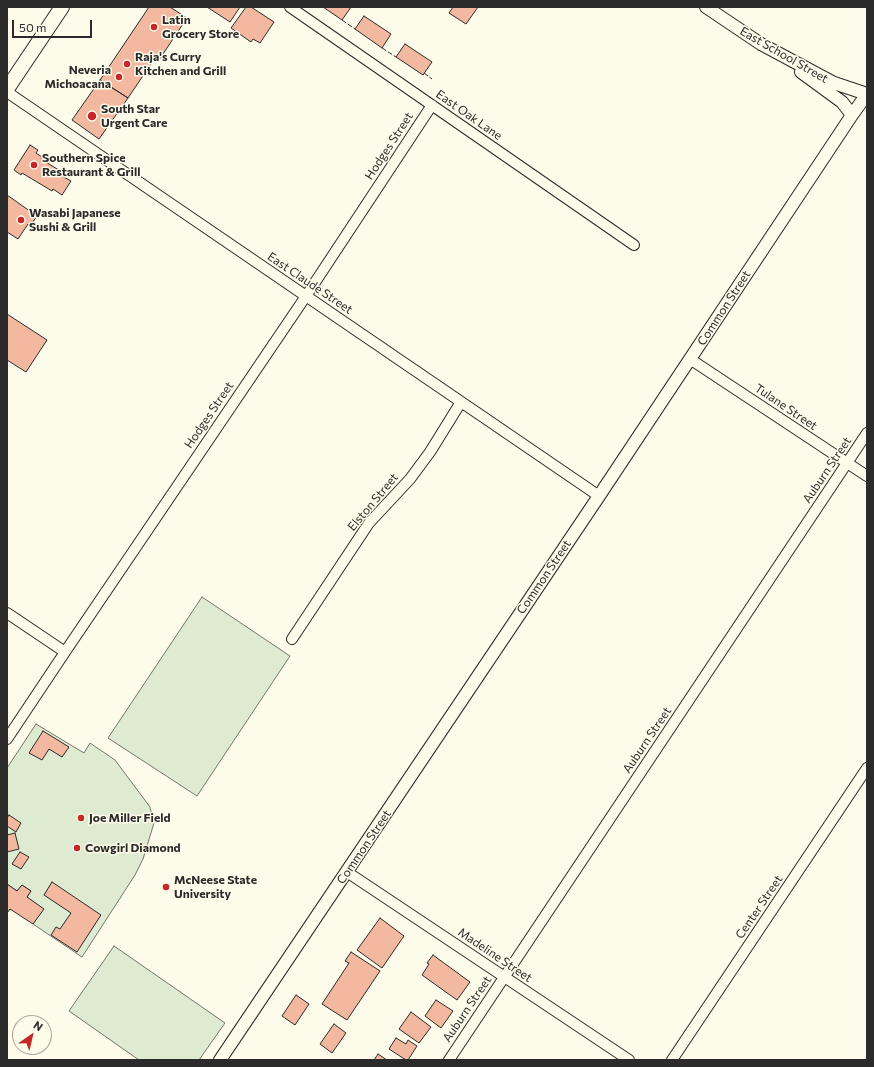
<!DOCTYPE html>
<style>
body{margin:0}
#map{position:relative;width:874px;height:1067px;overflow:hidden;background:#fdfbea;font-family:Commissioner,sans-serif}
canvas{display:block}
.frame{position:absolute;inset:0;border:8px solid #2b2b2b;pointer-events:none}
.north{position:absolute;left:12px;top:1015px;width:40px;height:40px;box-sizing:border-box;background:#fdfbea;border:1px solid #a9a89e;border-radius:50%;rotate:34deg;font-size:11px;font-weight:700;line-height:16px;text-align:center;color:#2b2b2b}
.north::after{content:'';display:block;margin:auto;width:14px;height:18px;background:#c62828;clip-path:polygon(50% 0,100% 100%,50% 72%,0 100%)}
.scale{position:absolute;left:12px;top:20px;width:80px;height:18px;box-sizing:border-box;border:2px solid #2b2b2b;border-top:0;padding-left:5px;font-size:12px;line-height:14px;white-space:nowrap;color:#2b2b2b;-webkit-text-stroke:3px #fdfbea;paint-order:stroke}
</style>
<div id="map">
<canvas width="874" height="1067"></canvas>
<div class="frame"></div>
<div class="north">N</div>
<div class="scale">50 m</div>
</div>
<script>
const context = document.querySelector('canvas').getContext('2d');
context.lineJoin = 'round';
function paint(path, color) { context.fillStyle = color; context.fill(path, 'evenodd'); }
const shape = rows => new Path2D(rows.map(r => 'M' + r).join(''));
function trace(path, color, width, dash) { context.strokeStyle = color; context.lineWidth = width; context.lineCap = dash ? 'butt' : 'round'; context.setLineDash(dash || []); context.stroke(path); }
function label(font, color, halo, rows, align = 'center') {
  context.font = font + ' Commissioner,sans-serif'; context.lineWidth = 3; context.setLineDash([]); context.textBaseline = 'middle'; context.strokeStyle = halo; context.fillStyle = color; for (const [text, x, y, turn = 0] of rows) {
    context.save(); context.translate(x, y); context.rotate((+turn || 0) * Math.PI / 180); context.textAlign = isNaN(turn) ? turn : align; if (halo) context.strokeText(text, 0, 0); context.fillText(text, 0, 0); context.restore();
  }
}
const green = shape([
 [202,597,290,656,197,796,108,738,202,597],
 [36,724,84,753,90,743,115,760,150,807,154,823,143,859,135,875,82,957,33,924,43,909,27,897,31,891,22,885,17,891,7,884,7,768,36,724],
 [114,946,225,1023,199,1060,139,1060,69,1011,114,946]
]);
paint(green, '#deebd1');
trace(green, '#74746e', 1);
const building = shape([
 [149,7,170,7,187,18,159,60,155,58,128,98,100,80,149,7],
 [207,7,240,7,230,22,207,7],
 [246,7,251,7,274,22,260,43,253,39,251,42,231,28,246,7],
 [323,7,351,7,342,20,323,7],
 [453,7,478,7,466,24,449,13,453,7],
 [364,16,391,34,382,48,355,29,364,16],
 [405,44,432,62,423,75,396,57,405,44],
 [100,80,128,98,99,139,72,120,100,80],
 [30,145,38,150,36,153,42,157,41,159,62,172,60,175,71,181,62,195,53,189,52,191,22,173,21,175,14,170,30,145],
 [7,195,37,216,30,226,28,224,18,239,7,232,7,195],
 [7,314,47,340,26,372,7,360,7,314],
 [43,731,69,747,62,757,49,749,42,760,29,753,43,731],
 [9,815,21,823,16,832,7,826,7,818,9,815],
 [15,833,19,849,7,852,7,835,15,833],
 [20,852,29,857,21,869,12,864,20,852],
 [52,882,101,915,77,952,51,935,56,927,60,929,71,913,44,895,52,882],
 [7,884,17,891,22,885,31,891,27,897,44,909,33,924,10,909,7,913,7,884],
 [380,918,404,936,382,968,357,950,380,918],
 [351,952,380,971,347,1020,322,1004,349,963,345,961,351,952],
 [433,955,470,982,457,1000,422,975,429,964,427,963,433,955],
 [296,995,309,1004,295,1025,282,1016,296,995],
 [436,1000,453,1011,441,1028,425,1016,436,1000],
 [411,1012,431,1027,419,1043,399,1029,411,1012],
 [334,1024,346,1033,332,1053,320,1044,334,1024],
 [396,1038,406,1044,408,1040,417,1046,408,1060,406,1060,389,1049,396,1038],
 [378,1054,387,1060,374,1060,378,1054]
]);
paint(building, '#f2b8a0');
trace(building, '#2b2b2b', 1);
const minor = shape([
 [290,7,634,245],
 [7,92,599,496],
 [690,359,867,476],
 [7,613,65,652],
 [292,639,369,523,410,479,430,452,461,402],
 [7,739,65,652,306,296,432,105],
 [347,872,629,1060],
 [449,1060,867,433],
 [672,1060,867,768]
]);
const tertiary = shape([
 [706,7,761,44,834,83,867,94],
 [801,72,842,102,852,115],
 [220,1060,599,496,852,115,867,94]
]);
const secondary = shape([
 [7,89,62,7]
]);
trace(minor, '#2b2b2b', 12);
trace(tertiary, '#2b2b2b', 14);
trace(secondary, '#2b2b2b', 16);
trace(minor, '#fdfbea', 10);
trace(tertiary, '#fdfbea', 12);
trace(secondary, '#fdfbea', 14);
trace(shape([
 [342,20,355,29],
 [382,48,396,57],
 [424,73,432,79]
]), '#2b2b2b', 1, [5, 2]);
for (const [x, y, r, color] of [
 [154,27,4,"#c62828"],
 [127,64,4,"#c62828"],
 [119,77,4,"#c62828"],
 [92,116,5,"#c62828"],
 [34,165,4,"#c62828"],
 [21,220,4,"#c62828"],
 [81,818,4,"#c62828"],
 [77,848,4,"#c62828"],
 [166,887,4,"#c62828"]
]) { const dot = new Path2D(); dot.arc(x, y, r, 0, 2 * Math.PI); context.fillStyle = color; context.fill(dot); trace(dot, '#fdfbea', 1.5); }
label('bold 12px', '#2b2b2b', '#fdfbea', [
 ["Latin",162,20],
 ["Grocery Store",162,34],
 ["Raja's Curry",135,57],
 ["Kitchen and Grill",135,71],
 ["Neveria",111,70,"right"],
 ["Michoacana",111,84,"right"],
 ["South Star",101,109],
 ["Urgent Care",101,123],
 ["Southern Spice",42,158],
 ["Restaurant & Grill",42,172],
 ["Wasabi Japanese",29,213],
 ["Sushi & Grill",29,227],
 ["Joe Miller Field",89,818],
 ["Cowgirl Diamond",85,848],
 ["McNeese State",174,880],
 ["University",174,894]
], 'left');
label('12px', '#2b2b2b', '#fdfbea', [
 ["East School Street",784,55,30],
 ["East Oak Lane",469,115,35],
 ["Hodges Street",389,146,-57],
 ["East Claude Street",310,283,34],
 ["Common Street",724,308,-57],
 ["Tulane Street",786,407,34],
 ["Hodges Street",209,415,-56],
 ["Auburn Street",827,470,-56],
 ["Elston Street",373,502,-50],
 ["Common Street",544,577,-56],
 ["Auburn Street",647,740,-56],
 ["Common Street",364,847,-56],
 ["Center Street",759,907,-56],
 ["Madeline Street",495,955,34],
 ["Auburn Street",467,1009,-56]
]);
</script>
